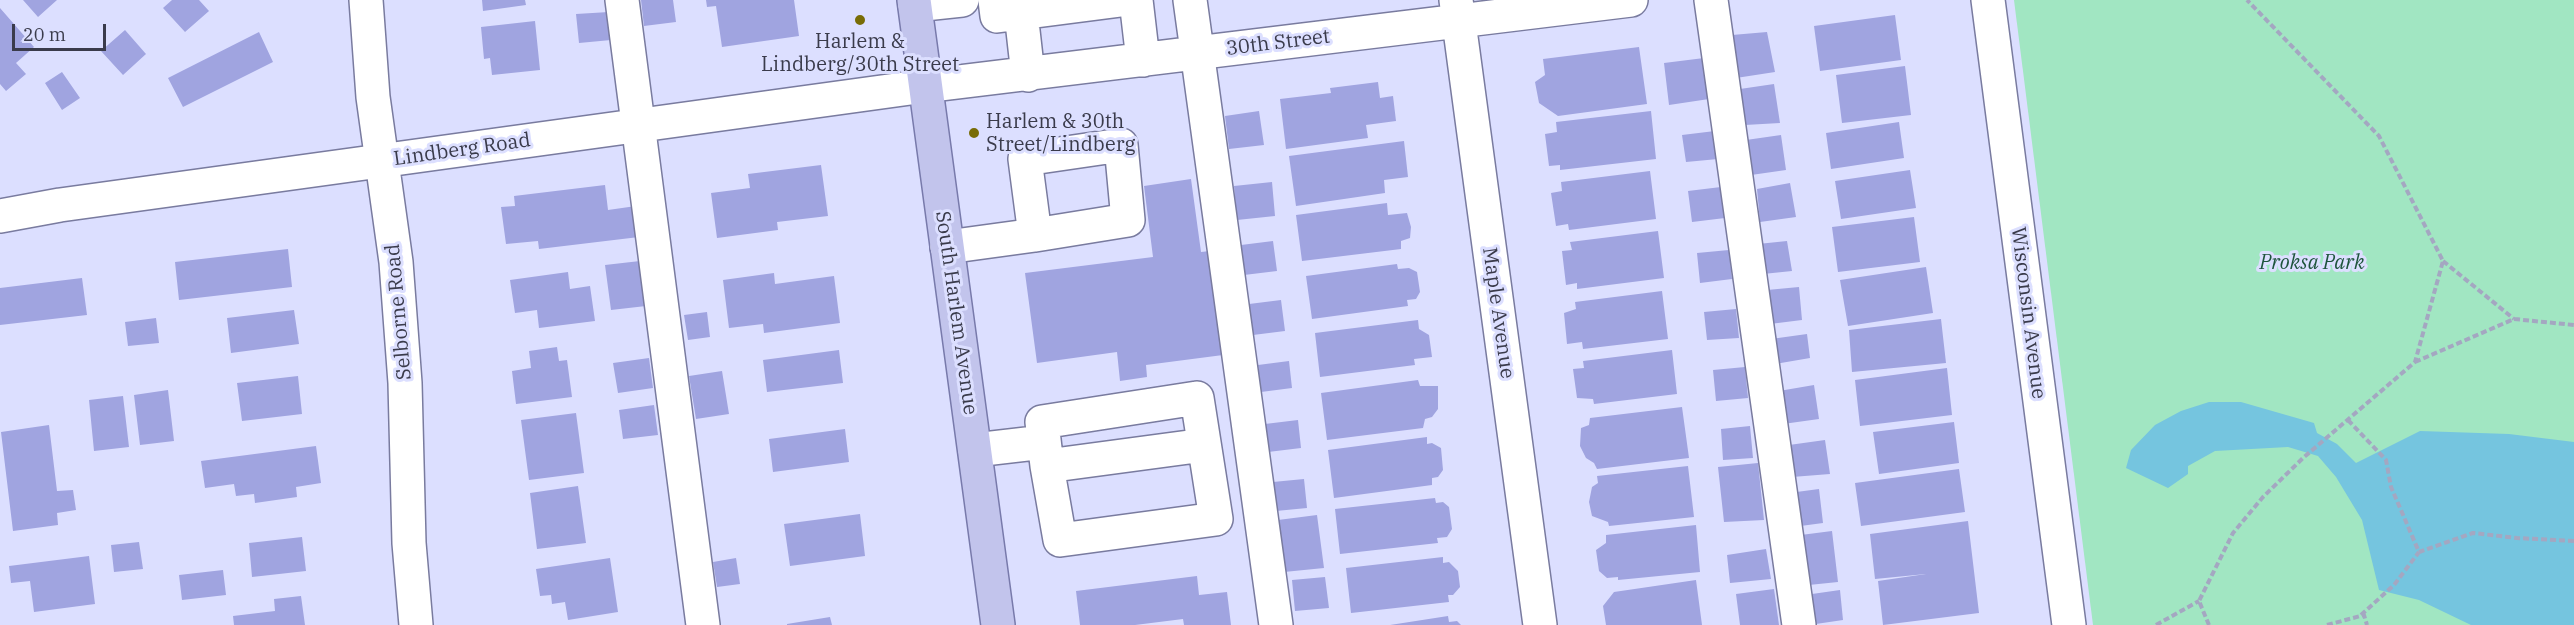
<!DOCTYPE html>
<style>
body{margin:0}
#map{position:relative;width:2574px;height:625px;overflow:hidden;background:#dcdfff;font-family:"IBM Plex Serif",serif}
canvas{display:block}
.scale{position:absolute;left:12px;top:24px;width:94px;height:27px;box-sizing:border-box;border:3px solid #3a3b4b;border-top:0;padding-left:8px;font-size:18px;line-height:21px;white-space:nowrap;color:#3a3b4b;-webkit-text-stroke:4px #dcdfff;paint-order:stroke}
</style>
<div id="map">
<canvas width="2574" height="625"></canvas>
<div class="scale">20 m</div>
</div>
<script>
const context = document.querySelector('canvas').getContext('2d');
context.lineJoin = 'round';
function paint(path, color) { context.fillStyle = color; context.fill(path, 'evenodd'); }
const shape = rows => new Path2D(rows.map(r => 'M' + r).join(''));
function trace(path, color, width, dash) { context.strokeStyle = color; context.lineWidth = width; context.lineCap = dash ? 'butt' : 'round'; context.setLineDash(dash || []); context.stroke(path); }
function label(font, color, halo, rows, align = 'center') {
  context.font = font + ' "IBM Plex Serif",serif'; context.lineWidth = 6; context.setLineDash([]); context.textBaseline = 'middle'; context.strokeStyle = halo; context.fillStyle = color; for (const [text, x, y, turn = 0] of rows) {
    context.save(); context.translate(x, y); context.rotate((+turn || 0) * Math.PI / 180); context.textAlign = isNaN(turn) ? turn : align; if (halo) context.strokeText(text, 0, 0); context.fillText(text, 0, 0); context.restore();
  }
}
paint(shape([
 [2014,0,2574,0,2574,625,2093,625]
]), '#a1e6c2');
paint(shape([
 [2209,402,2241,402,2314,423,2317,433,2337,444,2356,463,2420,431,2509,434,2574,442,2574,625,2471,625,2419,600,2379,590,2362,520,2336,477,2318,456,2288,447,2215,451,2188,466,2188,474,2168,488,2126,468,2131,450,2155,425,2181,411]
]), '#75c5df');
paint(shape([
 [23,0,57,0,38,17],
 [172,0,199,0,209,11,185,32,163,8],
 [482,0,525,0,526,5,483,11],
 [641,0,673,0,676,22,644,26],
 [706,0,794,0,799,36,722,47,716,6,707,7],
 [0,8,34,47,16,63,26,74,6,91,0,84],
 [609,12,611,40,579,43,576,14],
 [1895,15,1901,60,1820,71,1814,26],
 [535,21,540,70,492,75,490,58,484,59,481,27],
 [125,30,146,54,123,75,101,51],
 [259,32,273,62,183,107,168,78],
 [1767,32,1775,72,1736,78,1732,35],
 [1639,47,1647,104,1558,116,1539,103,1535,82,1545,75,1543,59],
 [1704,58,1709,99,1669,105,1664,63],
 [1905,66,1911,115,1842,123,1836,75],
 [62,72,80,98,62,110,45,83],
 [1378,82,1380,98,1393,96,1396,121,1366,125,1368,138,1286,149,1280,99,1331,93,1330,88],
 [1774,84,1780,123,1745,125,1740,89],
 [1259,111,1264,145,1229,149,1225,116],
 [1651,111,1656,159,1560,170,1560,165,1549,166,1545,134,1557,132,1556,122],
 [1899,122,1904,158,1831,169,1826,133],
 [1715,131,1718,159,1686,162,1682,135],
 [1781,135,1786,170,1751,175,1746,140],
 [1404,141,1408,177,1384,180,1385,193,1296,206,1289,156],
 [821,165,828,216,777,222,778,230,717,238,711,193,750,188,748,174],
 [1910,170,1916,208,1841,219,1835,181],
 [1650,171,1656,219,1569,230,1568,224,1556,226,1551,193,1562,191,1561,182],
 [1191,179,1201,252,1210,251,1223,355,1146,365,1147,377,1120,381,1117,352,1037,363,1025,273,1153,257,1144,186],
 [1272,182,1275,216,1237,220,1234,186],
 [1790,183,1796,217,1760,222,1757,189],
 [605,185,608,210,636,206,639,237,539,249,538,241,506,244,501,207,515,206,514,196],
 [1721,187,1725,218,1692,222,1688,191],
 [1387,203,1388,215,1407,213,1411,227,1410,238,1401,241,1401,249,1302,261,1296,215],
 [1914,217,1920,262,1838,272,1832,227],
 [1658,231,1664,278,1577,289,1577,283,1566,285,1562,251,1572,250,1570,242],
 [1273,241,1277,271,1244,275,1241,245],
 [1787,241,1792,271,1763,274,1758,244],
 [288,249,292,287,179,300,175,262],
 [1729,250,1732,279,1700,283,1697,253],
 [640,261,646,306,611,310,605,265],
 [1397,264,1398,269,1409,268,1417,272,1420,292,1416,299,1407,300,1408,306,1312,319,1306,276],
 [1926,267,1933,313,1848,326,1840,280],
 [568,272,570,289,590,286,595,321,539,328,537,310,515,313,510,280],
 [774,273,775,284,834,276,840,323,764,333,763,324,729,328,723,280],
 [82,278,87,315,0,325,0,288],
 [1799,287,1802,320,1770,324,1767,290],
 [1662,291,1668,339,1583,349,1582,342,1567,344,1564,313,1576,309,1575,302],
 [1281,300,1285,331,1253,335,1249,304],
 [1736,309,1739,338,1707,340,1704,312],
 [294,310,299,344,231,353,227,318],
 [707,312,710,337,688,340,684,315],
 [156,318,159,343,128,346,125,322],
 [1941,319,1946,363,1852,372,1849,330],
 [1418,320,1419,329,1429,335,1432,357,1414,359,1415,365,1320,377,1315,333],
 [1807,334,1810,358,1775,364,1771,339],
 [557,347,559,361,567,360,572,397,516,404,512,371,531,368,529,351],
 [839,350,843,383,767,392,763,360],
 [1672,350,1677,394,1594,404,1593,399,1577,398,1573,369,1584,368,1583,361],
 [649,358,653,388,618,393,613,363],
 [1289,361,1292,388,1261,392,1258,365],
 [1745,367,1748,398,1716,401,1713,370],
 [1947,368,1952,415,1860,426,1855,380],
 [722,371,729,414,696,419,689,376],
 [298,376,302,414,242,421,237,383],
 [1418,380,1420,386,1438,386,1438,409,1432,417,1425,419,1423,428,1327,440,1321,393],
 [1814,385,1819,419,1783,424,1779,391],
 [168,390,174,441,140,445,134,395],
 [123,396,129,447,94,451,89,400],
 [654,405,658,435,623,439,619,410],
 [1682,407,1689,458,1597,469,1594,463,1586,458,1580,446,1581,428,1589,425,1590,418],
 [576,413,584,473,529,480,521,420],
 [1298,420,1301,448,1268,452,1265,424],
 [1954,422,1959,463,1879,474,1873,432],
 [49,425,57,491,73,490,76,510,57,513,58,525,13,531,1,432],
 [1750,426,1753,458,1723,460,1721,429],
 [845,429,849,462,773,472,769,439],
 [1427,437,1427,444,1432,443,1441,448,1443,470,1438,477,1432,478,1432,485,1334,498,1328,450],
 [1825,440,1830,474,1792,477,1789,445],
 [316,446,321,483,296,487,297,497,255,503,254,494,236,496,234,484,205,488,201,461],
 [1758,463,1764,520,1724,522,1718,467],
 [1688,466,1694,517,1609,526,1608,522,1592,516,1589,502,1592,487,1598,483,1597,476],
 [1959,469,1965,512,1861,526,1855,483],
 [1304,479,1307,508,1276,511,1273,482],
 [578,486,586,543,537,549,530,493],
 [1819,489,1823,523,1793,527,1789,493],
 [1435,498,1436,503,1443,502,1449,507,1452,529,1447,537,1437,538,1438,543,1340,554,1335,509],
 [860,514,865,556,790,566,784,524],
 [1317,515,1324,568,1284,572,1278,520],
 [1968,521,1979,613,1883,625,1878,581,1926,574,1875,579,1870,534],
 [1696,525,1700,572,1618,580,1618,577,1607,578,1599,571,1596,550,1606,543,1606,535],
 [1832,531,1838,582,1799,586,1793,536],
 [302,537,306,571,252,577,249,543],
 [139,542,143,569,114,572,111,545],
 [1766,549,1771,579,1730,583,1727,555],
 [89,556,95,604,34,612,30,581,11,583,9,566],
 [1443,557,1443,563,1449,562,1458,571,1460,587,1453,595,1448,595,1449,602,1351,613,1346,568],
 [610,558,618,612,568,620,565,602,552,604,551,595,540,596,536,569],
 [736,558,740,584,717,587,713,562],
 [223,570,226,595,182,600,179,575],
 [1197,576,1199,595,1227,592,1231,625,1184,625,1183,619,1135,625,1080,625,1076,591],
 [1325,577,1329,608,1295,611,1292,580],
 [1696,580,1702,625,1606,625,1603,606,1614,592],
 [1774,589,1779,625,1740,625,1736,594],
 [1840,590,1843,620,1809,625,1805,595],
 [301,596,305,625,234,625,233,616,275,611,274,599],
 [1448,616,1449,622,1457,621,1461,625,1390,625],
 [830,617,832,625,787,625,787,624]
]), '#a0a4e0');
const minor = shape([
 [366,0,373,97,396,262,405,383,409,543,416,625],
 [622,0,703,625],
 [995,0,997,16,1121,0],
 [1136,0,1143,60],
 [1190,0,1276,625],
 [1456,0,1540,625],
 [1711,0,1799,625],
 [1988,0,2069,625],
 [915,5,962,0],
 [1021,13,1028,75],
 [0,216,60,205,925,86,1631,0],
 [947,247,1035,235,1025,159,1121,145,1128,220,1035,235],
 [1197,398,1216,519,1060,540,1047,466,1042,422,1197,398],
 [975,450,1044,442],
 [1047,466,1204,445]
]);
const major = shape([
 [914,0,998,625]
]);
trace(minor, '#797b9f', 36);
trace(major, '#787aab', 36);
trace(shape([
 [2443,261,2514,319],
 [2415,362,2514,319,2574,325],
 [2348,420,2386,460,2391,487,2419,552,2473,533,2517,538,2574,541],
 [2361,615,2394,585,2419,552],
 [2156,625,2199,601],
 [2209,625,2199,601,2233,533,2263,497,2303,458,2415,362,2443,261,2379,136,2247,0],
 [2327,625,2364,615,2367,625]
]), '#a4a7c1', 4, [6, 3]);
trace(minor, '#fff', 33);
trace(major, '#c2c4ec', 33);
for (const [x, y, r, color] of [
 [860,20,6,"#786c06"],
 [974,133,6,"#786c06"]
]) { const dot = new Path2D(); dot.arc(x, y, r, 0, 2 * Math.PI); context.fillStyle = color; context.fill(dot); trace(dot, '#dcdfff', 2); }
label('20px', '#3a3b4b', '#dcdfff', [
 ["Harlem &",860,42],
 ["Lindberg/30th Street",860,65],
 ["Harlem & 30th",986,122,"left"],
 ["Street/Lindberg",986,145,"left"]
]);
label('20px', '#3a3b4b', '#dcdfff', [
 ["30th Street",1278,43,-7],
 ["Lindberg Road",462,150,-8],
 ["Selborne Road",399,312,-95],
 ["South Harlem Avenue",956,313,82],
 ["Maple Avenue",1498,313,82],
 ["Wisconsin Avenue",2028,313,83]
]);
label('italic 20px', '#1e543c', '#dcdfff', [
 ["Proksa Park",2312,263]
]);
</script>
